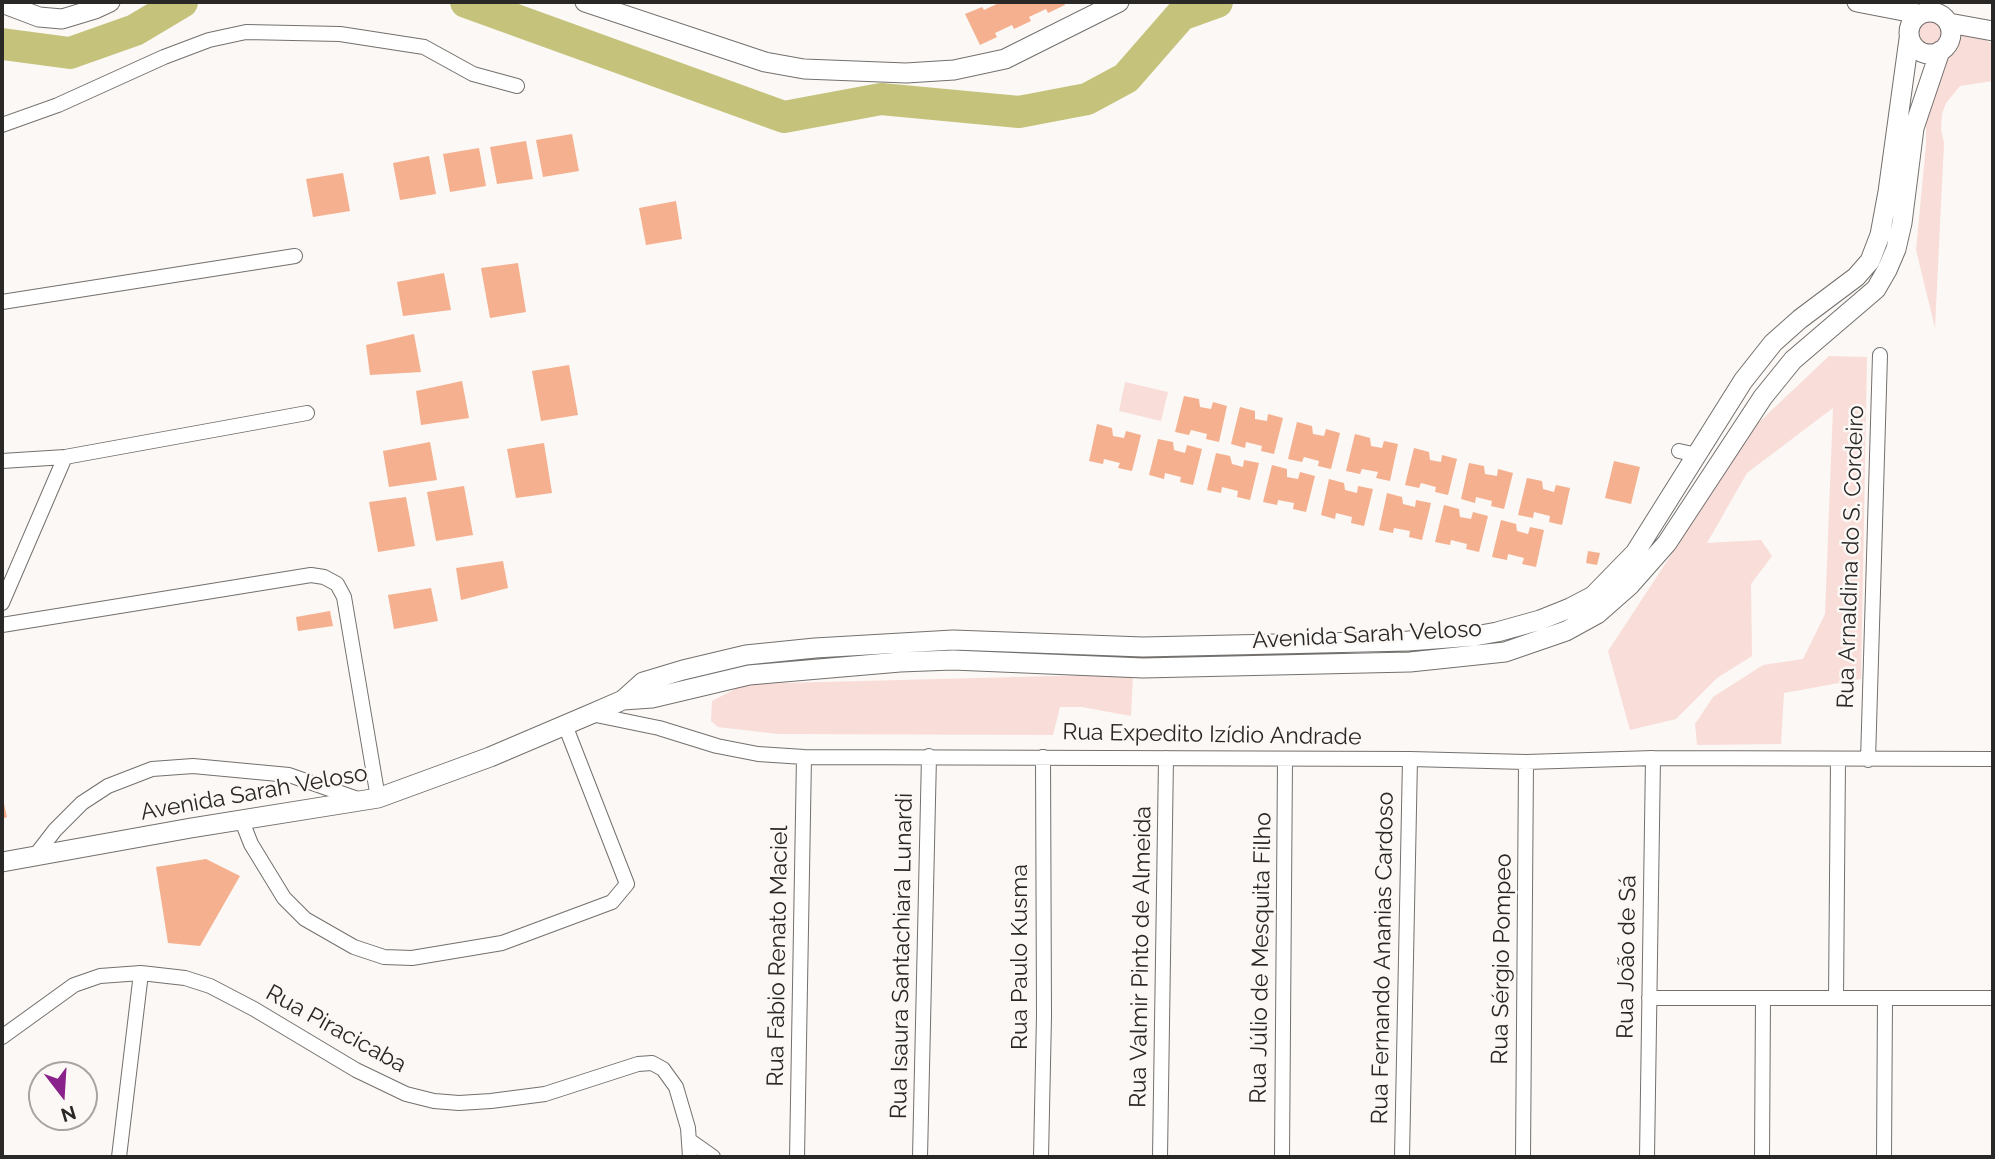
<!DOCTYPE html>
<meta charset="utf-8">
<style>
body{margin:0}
#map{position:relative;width:1995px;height:1159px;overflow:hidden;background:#fbf8f5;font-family:Raleway,sans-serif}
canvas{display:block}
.frame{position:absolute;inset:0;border:4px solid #292827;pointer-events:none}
.north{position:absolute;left:28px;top:1061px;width:70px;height:70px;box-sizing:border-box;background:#fbf8f5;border:2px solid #a7a5a3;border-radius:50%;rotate:163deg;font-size:19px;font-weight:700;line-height:28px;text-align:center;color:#292827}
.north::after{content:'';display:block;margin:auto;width:24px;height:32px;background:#89228a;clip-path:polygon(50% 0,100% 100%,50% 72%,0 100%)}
</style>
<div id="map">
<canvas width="1995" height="1159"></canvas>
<div class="frame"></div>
<div class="north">N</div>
</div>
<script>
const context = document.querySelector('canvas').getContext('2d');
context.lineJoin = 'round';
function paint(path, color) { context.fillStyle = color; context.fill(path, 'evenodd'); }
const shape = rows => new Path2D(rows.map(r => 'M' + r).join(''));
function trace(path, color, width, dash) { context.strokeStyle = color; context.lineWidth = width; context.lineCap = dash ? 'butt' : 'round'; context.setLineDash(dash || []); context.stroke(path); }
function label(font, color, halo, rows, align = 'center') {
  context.font = font + ' Raleway,sans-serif'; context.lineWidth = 5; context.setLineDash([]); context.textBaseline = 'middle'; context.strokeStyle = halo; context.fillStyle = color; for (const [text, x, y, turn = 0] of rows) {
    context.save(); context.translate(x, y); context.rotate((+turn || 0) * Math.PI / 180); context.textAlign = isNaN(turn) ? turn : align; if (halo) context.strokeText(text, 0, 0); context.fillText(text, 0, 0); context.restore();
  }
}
paint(shape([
 '1919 33a12 12 0 1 1 24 0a12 12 0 1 1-24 0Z',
 [1955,34,1982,38,1993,44,1993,81,1960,86,1946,103,1942,114,1941,129,1944,143,1935,328,1916,250,1926,145,1926,119,1944,57,1951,47],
 [1829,356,1867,357,1861,679,1784,693,1781,744,1697,745,1695,724,1713,697,1763,665,1803,659,1825,614,1833,408,1747,473,1707,543,1761,540,1772,556,1751,584,1752,656,1717,678,1676,719,1630,730,1608,651,1757,424],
 [1125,382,1168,392,1161,421,1119,411],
 [1133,674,1131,716,1082,707,1060,707,1053,735,778,734,718,727,711,721,712,701,745,684]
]), '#f9ddd9');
trace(shape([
 [466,2,784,117,881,99,1019,112,1087,99,1126,78,1181,15,1217,2],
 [2,44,70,53,135,30,182,2]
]), '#c5c27b', 32);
paint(shape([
 [1001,2,1063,2,1065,5,1048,13,1046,9,1029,17,1031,21,1014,29,1012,25,995,33,997,37,980,45,965,14,982,7,984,10],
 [572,134,579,171,543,177,536,140],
 [526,141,533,179,497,184,490,147],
 [479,148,486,186,450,192,443,154],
 [429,156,436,194,400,200,393,163],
 [343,173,350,211,313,217,306,179],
 [676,201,682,239,646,245,639,208],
 [518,263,526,312,490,318,481,268],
 [444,273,451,310,403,316,397,282],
 [414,334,421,372,370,375,366,345],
 [569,365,578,415,541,421,532,371],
 [462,381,469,418,421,425,416,391],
 [1184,396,1199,399,1200,407,1211,409,1213,402,1227,406,1219,442,1206,439,1207,434,1191,430,1189,435,1175,432],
 [1240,407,1255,411,1255,419,1267,421,1268,414,1283,418,1274,454,1261,451,1262,446,1246,442,1245,448,1231,444],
 [1297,422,1312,426,1313,434,1324,436,1326,429,1340,433,1331,469,1318,466,1319,461,1304,457,1302,462,1288,459],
 [1097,424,1112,428,1113,436,1124,438,1126,431,1141,435,1132,471,1118,468,1120,463,1104,459,1103,464,1089,461],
 [1355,434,1370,438,1371,446,1382,448,1384,441,1398,444,1390,481,1376,478,1378,472,1362,469,1360,474,1346,471],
 [1158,439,1173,442,1174,450,1185,453,1187,445,1202,449,1193,485,1180,482,1181,477,1165,473,1164,479,1149,475],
 [430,442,437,480,389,487,383,451],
 [544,443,552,493,516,498,507,449],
 [1414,448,1429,452,1430,460,1441,462,1442,455,1457,459,1448,495,1435,492,1436,487,1421,483,1419,488,1405,485],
 [1216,453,1230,456,1232,464,1243,467,1244,460,1259,463,1250,500,1237,497,1238,491,1222,487,1221,493,1207,490],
 [1614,461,1640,467,1631,504,1605,498],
 [1469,463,1484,466,1485,474,1497,476,1498,469,1513,473,1504,509,1491,506,1492,501,1476,497,1475,503,1461,499],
 [1272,465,1287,469,1287,477,1298,479,1300,472,1315,476,1306,512,1293,509,1294,503,1278,500,1277,505,1263,502],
 [1527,478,1542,481,1543,489,1554,492,1556,485,1570,488,1562,525,1549,522,1550,516,1534,512,1533,518,1518,515],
 [1329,479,1344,483,1345,490,1357,493,1358,486,1373,489,1364,526,1351,523,1352,517,1336,513,1335,519,1321,515],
 [464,486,473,535,436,541,427,492],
 [1387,493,1402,497,1403,504,1415,507,1416,500,1431,503,1422,540,1409,537,1410,531,1394,528,1393,533,1379,530],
 [406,497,415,546,378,552,369,502],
 [1444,505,1459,509,1460,517,1471,519,1473,512,1488,516,1479,552,1466,549,1467,544,1451,540,1450,545,1435,542],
 [1501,520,1516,524,1517,531,1528,534,1530,527,1544,530,1536,567,1522,564,1524,558,1508,554,1507,560,1492,557],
 [1588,551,1600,553,1597,565,1586,563],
 [503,561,508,588,461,600,456,568],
 [431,588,438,621,394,629,388,595],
 [330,611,333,626,298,631,296,617],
 [2,795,7,817,2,819],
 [206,859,240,876,200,946,168,943,156,867]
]), '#f5b08f');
const minor = shape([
 [2,125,58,105,164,57,209,40,246,32,340,34,424,47,473,74,517,86],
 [2,302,295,256],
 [1679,451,1697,455],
 [2,461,65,457,307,413],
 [2,603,65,457],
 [2,625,311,575,324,577,337,584,344,597,378,798],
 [591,714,659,728,717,746,758,754,804,757,1410,759,1526,762,1653,758,1993,759],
 [1868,760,1880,355],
 [242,821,251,844,284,898,305,919,354,947,384,957,412,958,502,943,612,902,627,884,565,725],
 [35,856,55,830,82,803,108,786,152,769,193,766,289,775,361,800],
 [1649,998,1993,998],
 [1836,998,1838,760],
 [2,1037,74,985,100,976,141,973,185,978,210,986,254,1009,356,1070,406,1094,434,1101,459,1103,491,1101,545,1094,638,1064,652,1063,663,1069,676,1087,688,1128,690,1157],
 [689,1140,713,1157],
 [119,1157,141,973],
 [797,1157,804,757],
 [920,1157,929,756],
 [1041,1157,1044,1016,1043,757],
 [1160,1157,1166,758],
 [1282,1157,1285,760],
 [1402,1157,1410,759],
 [1523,1157,1526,762],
 [1647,1157,1653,758],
 [1762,1157,1763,998],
 [1884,1157,1885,998]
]);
const secondary = shape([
 [585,2,765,62,804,69,906,73,954,70,1005,59,1119,2],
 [1857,2,1919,14],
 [2,3,39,17,62,19,95,9,110,2],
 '1909 33a21 21 0 1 1 42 0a21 21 0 1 1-42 0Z',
 [1949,23,1993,31],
 [623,700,652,698,749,675,900,662,953,660,1143,668,1410,662,1505,652,1566,631,1597,614,1630,585,1667,543,1763,397,1793,360,1876,289,1887,270,1896,249,1902,223,1914,128,1940,51],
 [2,862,191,828,378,798,490,757,591,714,623,700,643,682,683,670,746,655,815,648,953,640,1143,647,1408,641,1475,636,1497,632,1540,620,1570,608,1593,596,1635,553,1743,381,1773,343,1800,319,1856,277,1870,261,1880,235,1888,192,1909,39]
]);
trace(minor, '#73706d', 16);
trace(secondary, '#73706d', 21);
trace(minor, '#fff', 14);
trace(secondary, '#fff', 19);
label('23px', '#292827', '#fbf8f5', [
 ["Rua Arnaldina do S. Cordeiro",1851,557,-88],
 ["Avenida Sarah Veloso",1367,635,-3],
 ["Rua Expedito Izídio Andrade",1212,735,1],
 ["Avenida Sarah Veloso",254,793,-10],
 ["Rua Fabio Renato Maciel",778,956,-89],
 ["Rua Isaura Santachiara Lunardi",902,956,-89],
 ["Rua Paulo Kusma",1020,957,-90],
 ["Rua Valmir Pinto de Almeida",1141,957,-89],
 ["Rua João de Sá",1627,957,-89],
 ["Rua Júlio de Mesquita Filho",1261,958,-89],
 ["Rua Fernando Ananias Cardoso",1383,958,-89],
 ["Rua Sérgio Pompeo",1502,959,-89],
 ["Rua Piracicaba",336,1029,29]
]);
</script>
